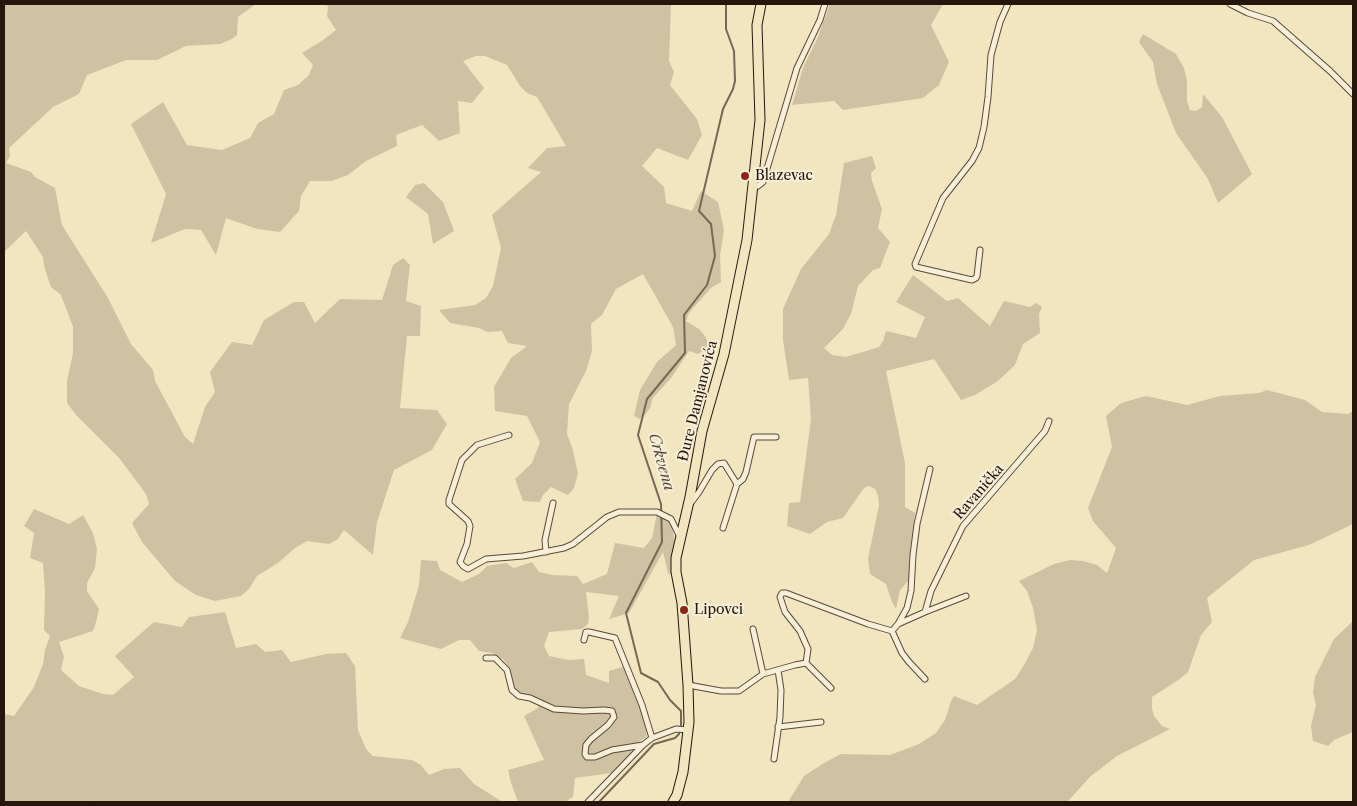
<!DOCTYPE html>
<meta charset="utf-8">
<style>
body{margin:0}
#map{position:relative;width:1357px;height:806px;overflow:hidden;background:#f2e6c1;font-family:"Libre Caslon Text",serif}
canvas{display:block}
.frame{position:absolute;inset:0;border:5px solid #24150d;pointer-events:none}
</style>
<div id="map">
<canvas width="1357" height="806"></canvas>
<div class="frame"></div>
</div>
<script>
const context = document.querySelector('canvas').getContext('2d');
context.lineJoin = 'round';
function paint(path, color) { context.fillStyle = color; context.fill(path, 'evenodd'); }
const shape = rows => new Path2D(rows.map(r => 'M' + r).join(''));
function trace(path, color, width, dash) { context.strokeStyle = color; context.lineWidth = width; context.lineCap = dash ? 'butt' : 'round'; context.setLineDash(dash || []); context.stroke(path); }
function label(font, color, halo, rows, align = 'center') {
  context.font = font + ' "Libre Caslon Text",serif'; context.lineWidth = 4; context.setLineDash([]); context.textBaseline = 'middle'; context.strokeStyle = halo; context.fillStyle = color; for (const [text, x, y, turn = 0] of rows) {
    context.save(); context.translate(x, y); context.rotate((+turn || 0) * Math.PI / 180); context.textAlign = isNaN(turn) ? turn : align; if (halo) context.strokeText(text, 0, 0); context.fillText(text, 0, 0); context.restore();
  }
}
paint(shape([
 [4,4,256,4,238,17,237,35,232,39,220,44,186,46,157,60,126,60,87,75,79,94,53,107,9,148,10,156,6,163,31,172,35,177,55,188,62,225,108,298,131,344,153,370,155,381,185,437,193,444,205,407,215,392,210,372,232,342,252,345,264,320,294,302,304,302,315,323,340,299,382,300,393,265,403,258,410,265,406,301,421,306,420,336,407,336,400,408,437,410,447,424,432,450,394,470,377,522,373,555,344,530,338,539,329,544,307,541,295,548,278,563,257,576,249,589,241,596,215,601,196,595,175,581,142,542,132,523,149,504,146,494,120,459,77,416,67,403,67,381,73,353,73,327,61,295,51,287,44,266,43,257,26,231,4,252],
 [322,4,671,4,669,61,674,72,670,85,697,119,702,135,688,160,657,148,642,166,664,187,666,203,692,211,701,191,718,202,724,230,720,255,721,282,711,288,689,313,686,321,699,329,705,336,710,347,698,354,689,351,671,378,653,398,650,408,645,415,639,419,634,416,640,390,657,362,676,345,673,327,643,274,616,289,602,315,591,324,592,351,586,371,569,404,567,434,572,447,578,473,574,488,568,495,551,487,543,495,540,502,523,501,515,479,532,463,540,442,527,416,495,411,494,387,511,358,527,346,508,343,502,331,487,332,479,328,450,323,439,310,475,305,486,298,493,286,501,248,492,215,541,172,528,168,547,148,566,146,537,97,527,93,520,86,507,65,485,56,476,56,463,61,484,88,472,103,458,101,460,133,439,141,422,125,396,135,397,146,366,161,348,175,332,181,310,181,301,196,299,211,280,232,257,229,226,218,216,255,201,230,185,229,151,243,166,194,131,124,163,102,187,145,222,150,250,138,258,123,274,114,284,90,298,85,309,75,313,65,302,53,323,40,336,30,327,16,328,6],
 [830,4,943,4,931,25,949,62,939,85,923,98,843,110,834,101,792,105,803,68,818,37],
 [1143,34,1176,54,1184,68,1187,81,1187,101,1190,110,1196,111,1202,107,1203,94,1222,117,1252,174,1218,203,1208,179,1176,133,1157,84,1153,62,1139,42],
 [872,156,876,168,871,173,872,181,882,209,878,228,890,242,880,268,873,270,858,286,851,314,843,329,824,348,832,355,846,357,879,347,883,341,886,331,916,338,925,317,896,302,913,275,947,301,958,298,990,326,1004,301,1030,307,1036,303,1042,307,1039,314,1040,333,1023,344,1015,365,998,381,975,395,961,400,934,359,886,371,905,463,905,507,915,513,909,560,909,580,900,590,896,609,892,602,886,584,870,574,868,559,879,505,878,495,875,489,869,486,864,488,843,518,827,522,810,534,787,526,789,503,800,502,811,419,808,378,789,380,783,340,783,309,801,269,829,234,836,215,844,163],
 [424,183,443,202,454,231,433,244,428,214,406,197,415,185],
 [1267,390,1305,400,1322,412,1348,414,1353,411,1353,524,1309,545,1254,560,1207,598,1212,622,1201,635,1188,672,1180,679,1152,697,1152,709,1154,716,1162,726,1170,729,1117,756,1091,776,1067,802,788,802,804,776,824,763,841,754,890,755,919,744,936,733,945,720,951,701,954,696,977,705,1015,679,1024,665,1033,648,1037,630,1033,608,1027,591,1019,581,1054,564,1070,560,1083,561,1097,565,1107,573,1116,548,1093,521,1088,508,1112,447,1106,416,1121,403,1146,396,1187,405,1220,396,1259,393],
 [34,509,69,524,83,515,93,533,97,549,95,568,87,583,87,591,99,609,96,622,93,631,59,642,64,657,61,670,79,686,103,694,113,695,134,677,115,656,154,622,182,627,189,617,225,612,236,648,256,644,265,652,282,650,291,662,326,654,346,653,355,666,358,730,366,749,373,756,412,760,421,765,429,775,444,769,460,768,474,784,501,801,500,802,88,802,89,800,87,802,4,802,4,714,14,716,34,687,43,664,45,650,50,636,44,630,45,591,43,563,30,558,34,533,24,526],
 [657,513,671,522,675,543,672,575,668,573,663,552,629,613,609,619,619,596,586,592,589,617,588,624,582,629,549,632,544,646,549,656,569,660,584,659,586,675,609,683,609,671,623,667,642,713,647,729,646,737,638,743,638,749,612,773,575,778,573,797,565,802,518,802,511,783,508,770,544,760,524,716,538,708,539,698,520,693,514,688,510,668,503,659,492,653,479,651,470,640,459,640,441,649,400,638,408,622,419,585,421,560,437,561,440,570,462,582,479,574,487,566,506,563,514,568,532,562,539,572,553,575,577,576,583,584,607,574,615,543,644,548,652,538],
 [1353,621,1353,732,1334,740,1328,746,1313,741,1311,726,1316,705,1313,692,1315,677,1334,639]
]), '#cfc2a2');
trace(shape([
 [599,802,654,744,675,738,679,734,681,725,681,711,670,700,658,682,641,673,626,613,662,542,661,504,638,435,647,399,685,353,684,315,707,285,715,256,711,224,699,211,723,109,733,89,735,81,734,51,726,29,726,4]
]), '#766854', 2);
const minor = shape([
 [1230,4,1248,13,1273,21,1330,71,1353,94],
 [752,187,758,186,763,182,797,68,820,20,825,4],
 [980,250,977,276,976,278,972,280,916,267,915,264,943,198,972,161,979,148,984,127,988,97,991,55,1000,22,1008,4],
 [509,435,477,445,462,460,449,500,449,504,468,521,470,526,467,544,460,562,463,566,468,569,486,559,523,556,564,548,573,544,607,517,619,512,657,512,671,519,680,537],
 [737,484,743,479,746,472,754,437,776,437],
 [690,504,699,492,712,470,718,464,724,463,737,484,723,528],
 [546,552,545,540,553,503],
 [925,612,966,596],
 [898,624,907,608,911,591,913,555,917,524,930,469],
 [753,629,763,674],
 [892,631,902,653,909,662,925,679],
 [584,640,586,632,589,632,615,638,642,705,652,738],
 [486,658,495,658,507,670,512,690,519,696,530,698,554,709,583,711,604,710,612,711,614,717,608,725,591,739,586,745,585,754,587,757,595,757,612,750,643,745],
 [806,663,831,688],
 [688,685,721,691,739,691,763,674,795,665,806,663,808,649,800,631,785,612,780,597,782,593,786,593,868,624,892,631,898,624,925,612,931,591,963,526,1045,431,1049,421],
 [778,727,821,722],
 [774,759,780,717,781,690,778,670],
 [588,802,643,745,652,738,676,729,688,730]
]);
const primary = shape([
 [673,802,677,795,683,772,689,722,688,685,682,603,676,572,676,558,690,497,702,431,724,354,747,240,760,120,757,25,761,4]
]);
trace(minor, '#58493a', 7);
trace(primary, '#24150d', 11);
trace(minor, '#f7efd7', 5);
trace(primary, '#f2e6c1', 9);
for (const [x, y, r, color] of [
 [745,176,5,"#8f2418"],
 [684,610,5,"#8f2418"]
]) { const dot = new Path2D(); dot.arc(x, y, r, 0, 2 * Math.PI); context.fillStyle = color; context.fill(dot); trace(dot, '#f7efd7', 2); }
label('14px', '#24150d', '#f7efd7', [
 ["Blazevac",755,176],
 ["Lipovci",694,610]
], 'left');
label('14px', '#24150d', '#f7efd7', [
 ["Đure Damjanovića",698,401,-76],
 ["Ravanička",979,492,-49]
]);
label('italic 15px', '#5a4c3d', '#f7efd7', [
 ["Crkvena",661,462,74]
]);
</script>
